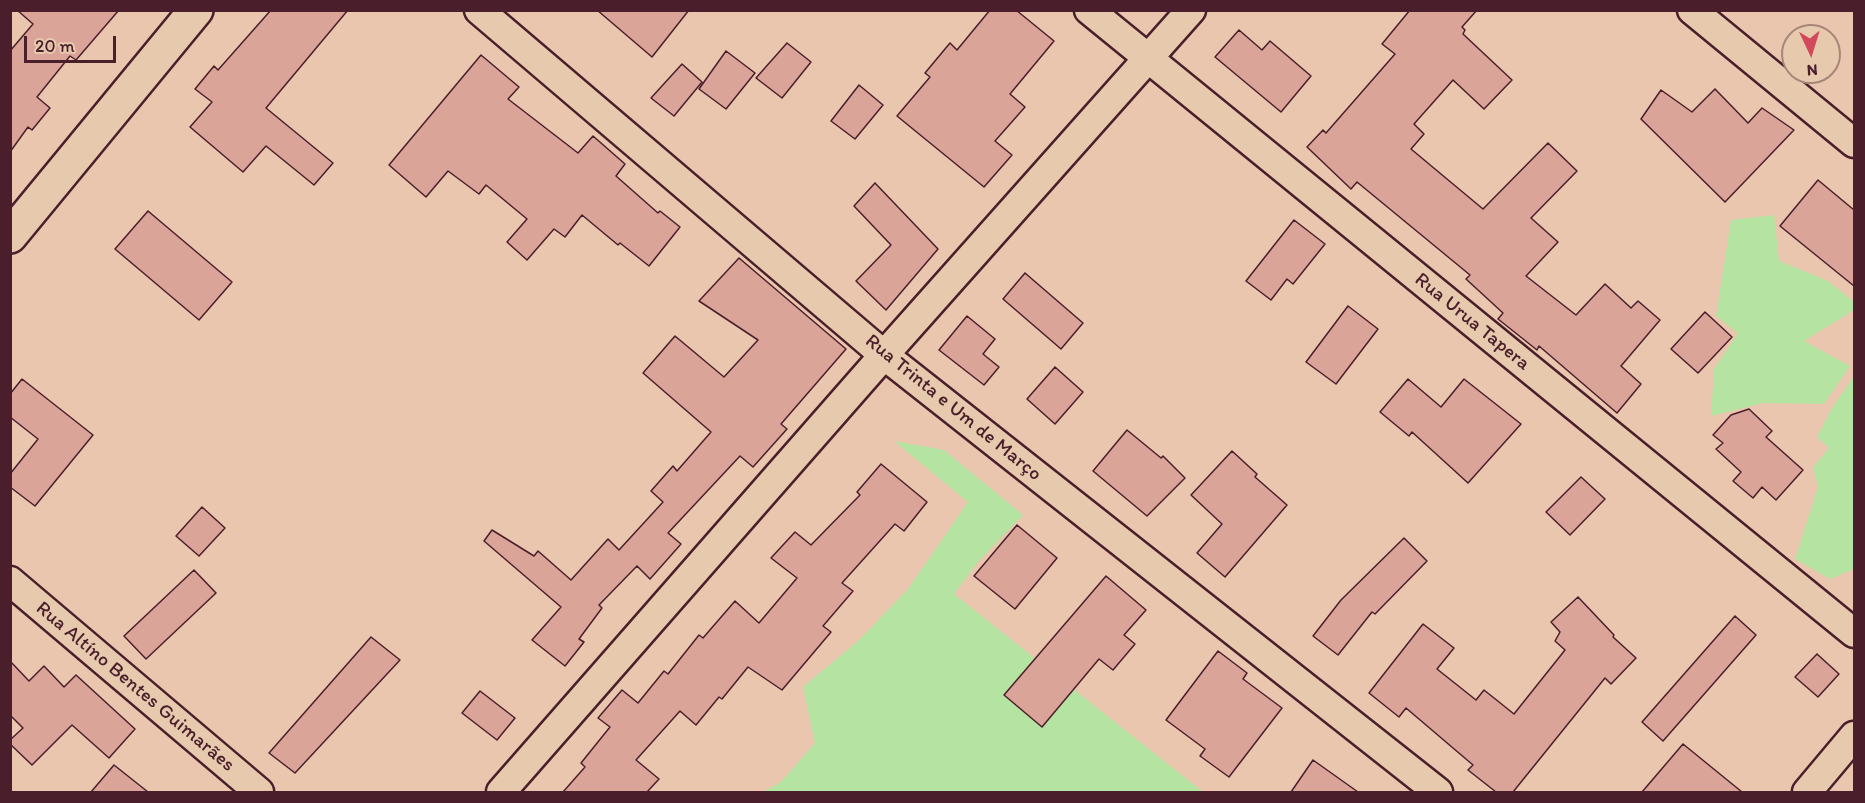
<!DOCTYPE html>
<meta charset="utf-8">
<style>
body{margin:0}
#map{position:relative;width:1865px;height:803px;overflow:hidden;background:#e9c6ad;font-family:Itim,sans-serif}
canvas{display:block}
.frame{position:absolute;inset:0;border:12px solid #4a1f2b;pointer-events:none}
.north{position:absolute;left:1781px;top:24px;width:60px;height:60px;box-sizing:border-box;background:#e7caae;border:2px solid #a8867a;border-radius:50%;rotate:176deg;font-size:16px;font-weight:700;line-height:24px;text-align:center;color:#4a1f2b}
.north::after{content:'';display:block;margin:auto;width:21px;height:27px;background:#d1495b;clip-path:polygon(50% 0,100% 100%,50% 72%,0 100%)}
.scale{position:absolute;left:24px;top:36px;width:92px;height:27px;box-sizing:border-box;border:3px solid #4a1f2b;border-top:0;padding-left:8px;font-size:18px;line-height:21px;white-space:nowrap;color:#4a1f2b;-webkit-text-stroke:4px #e7caae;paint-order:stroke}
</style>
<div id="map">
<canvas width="1865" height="803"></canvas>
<div class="frame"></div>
<div class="north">N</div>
<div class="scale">20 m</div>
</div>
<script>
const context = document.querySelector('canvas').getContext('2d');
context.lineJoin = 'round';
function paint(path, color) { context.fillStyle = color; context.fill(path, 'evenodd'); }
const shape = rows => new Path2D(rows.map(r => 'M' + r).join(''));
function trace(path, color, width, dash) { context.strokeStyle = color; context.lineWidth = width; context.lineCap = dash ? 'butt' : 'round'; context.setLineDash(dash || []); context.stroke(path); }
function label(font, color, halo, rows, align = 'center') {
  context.font = font + ' Itim,sans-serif'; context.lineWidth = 6; context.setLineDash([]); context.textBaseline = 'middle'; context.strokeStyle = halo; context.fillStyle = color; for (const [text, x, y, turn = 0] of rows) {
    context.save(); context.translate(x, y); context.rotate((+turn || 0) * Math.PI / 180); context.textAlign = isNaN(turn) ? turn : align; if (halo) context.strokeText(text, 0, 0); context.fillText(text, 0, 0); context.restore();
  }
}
paint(shape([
 [1774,215,1779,261,1828,281,1854,302,1854,310,1804,341,1850,366,1824,404,1763,403,1711,416,1714,369,1738,333,1716,316,1731,220],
 [1854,376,1854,569,1830,579,1795,559,1818,487,1813,467,1829,448,1817,437,1832,408],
 [894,441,944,450,1023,515,977,563,954,594,1203,792,763,792,781,782,815,743,803,687,858,641,908,589,968,502]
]), '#b4e3a2');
const building = shape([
 [17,10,119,10,76,60,70,56,37,97,50,108,32,130,28,127,10,152,10,51,33,24,17,10],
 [271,10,348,10,266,108,333,163,314,185,266,146,243,172,190,127,212,102,195,89,214,66,218,70,271,10],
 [597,10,689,10,652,57,597,10],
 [990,10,1016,10,1054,41,1010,94,1025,107,995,141,1012,155,984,187,897,116,930,77,925,73,950,43,957,50,990,10],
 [1410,10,1477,10,1462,27,1465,30,1463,34,1512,80,1484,109,1453,80,1414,124,1424,134,1411,149,1483,209,1548,143,1577,171,1531,218,1558,242,1526,276,1576,315,1605,284,1631,308,1638,301,1660,320,1621,366,1641,384,1617,413,1539,346,1537,350,1498,319,1503,313,1466,279,1470,275,1357,182,1351,189,1307,147,1323,130,1326,133,1395,54,1382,44,1410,10],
 [1239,30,1262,50,1270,41,1311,76,1281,112,1215,57,1239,30],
 [787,43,811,62,782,98,756,78,787,43],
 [726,51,755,73,726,109,699,89,726,51],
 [481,55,519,87,508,99,578,153,593,136,625,164,616,176,658,213,660,211,680,227,649,266,620,243,618,245,582,215,565,237,554,229,527,260,507,242,527,219,486,185,479,194,448,171,426,197,389,165,481,55],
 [682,64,702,82,674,116,651,98,682,64],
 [859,85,883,105,855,139,831,121,859,85],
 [1715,89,1748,123,1762,108,1794,130,1725,202,1641,119,1661,90,1692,112,1715,89],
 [1818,180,1854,210,1854,286,1780,226,1818,180],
 [875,183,938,249,886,310,856,281,891,245,854,206,875,183],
 [148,211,232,282,199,320,115,249,148,211],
 [1294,220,1325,244,1293,284,1287,279,1271,300,1246,281,1294,220],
 [739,258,846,349,781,424,787,429,753,467,740,456,668,533,681,544,650,579,637,566,599,605,602,608,579,639,584,642,565,666,532,640,561,607,484,541,492,530,534,556,538,551,571,580,608,539,619,550,663,502,651,491,673,466,677,471,711,432,643,373,675,336,724,377,758,340,699,301,739,258],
 [1025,273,1083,323,1061,349,1003,299,1025,273],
 [1348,306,1378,329,1336,384,1306,362,1348,306],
 [1705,312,1732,337,1698,373,1671,349,1705,312],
 [967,316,995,339,983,354,999,367,984,385,939,350,967,316],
 [1055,367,1083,392,1055,424,1027,399,1055,367],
 [22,379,93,435,35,506,10,487,10,474,38,439,10,417,10,394,22,379],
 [1408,379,1441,407,1464,379,1521,424,1468,483,1412,432,1409,436,1380,412,1408,379],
 [1749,409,1772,431,1766,437,1803,470,1776,500,1762,487,1753,498,1733,481,1741,472,1716,449,1723,443,1713,435,1731,415,1749,409],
 [1127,430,1161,458,1163,456,1185,478,1147,516,1093,471,1127,430],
 [1232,451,1257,474,1255,477,1287,505,1225,577,1197,553,1222,524,1191,495,1232,451],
 [881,464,927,502,904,531,895,524,842,583,853,591,823,626,831,632,782,690,748,667,722,699,719,697,696,725,680,711,636,760,659,779,647,792,563,792,585,767,581,763,610,727,598,718,622,690,638,703,664,671,668,674,699,635,703,638,735,601,759,623,797,578,771,558,795,532,811,545,860,495,857,492,881,464],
 [1581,477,1605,499,1570,535,1546,512,1581,477],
 [202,507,225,528,199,556,176,536,202,507],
 [1017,525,1057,558,1015,609,974,576,1017,525],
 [1404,538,1427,561,1375,614,1372,612,1338,655,1313,636,1341,600,1404,538],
 [194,570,216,593,146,659,124,636,194,570],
 [1106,576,1146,610,1124,635,1135,644,1113,670,1099,659,1042,727,1004,695,1106,576],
 [1578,597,1614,635,1613,637,1636,658,1611,684,1605,678,1513,792,1496,792,1468,770,1473,765,1406,708,1399,717,1369,693,1423,624,1454,648,1437,669,1476,700,1484,690,1514,714,1565,650,1555,641,1560,632,1551,622,1578,597],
 [1735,616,1756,635,1663,741,1642,722,1735,616],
 [371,637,400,660,295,773,269,753,371,637],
 [1218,651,1247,673,1243,679,1282,708,1229,777,1200,756,1205,749,1166,720,1218,651],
 [1817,654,1839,674,1818,697,1795,677,1817,654],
 [10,661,29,681,44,666,64,687,76,675,135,729,109,758,72,725,32,765,10,744,10,740,23,728,10,715,10,661],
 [480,691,515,718,497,740,462,713,480,691],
 [1683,744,1742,792,1642,792,1683,744],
 [1313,760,1358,792,1291,792,1313,760],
 [114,765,148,792,91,792,114,765]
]);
paint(building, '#dba499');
trace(building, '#4a1f2b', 1.5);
const minor = shape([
 [479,10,884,355,1438,792],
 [1089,10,1854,633],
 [1692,10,1854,143],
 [10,581,259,792],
 [501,792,884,355,1191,10],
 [1807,792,1854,736]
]);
const secondary = shape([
 [10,236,196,10]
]);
trace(minor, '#4a1f2b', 33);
trace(secondary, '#4a1f2b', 38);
trace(minor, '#e7caae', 28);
trace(secondary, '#e7caae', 33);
label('20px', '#4a1f2b', '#e7caae', [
 ["Rua Urua Tapera",1472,322,39],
 ["Rua Trinta e Um de Março",953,408,39],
 ["Rua Altíno Bentes Guimarães",135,687,40]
]);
</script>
